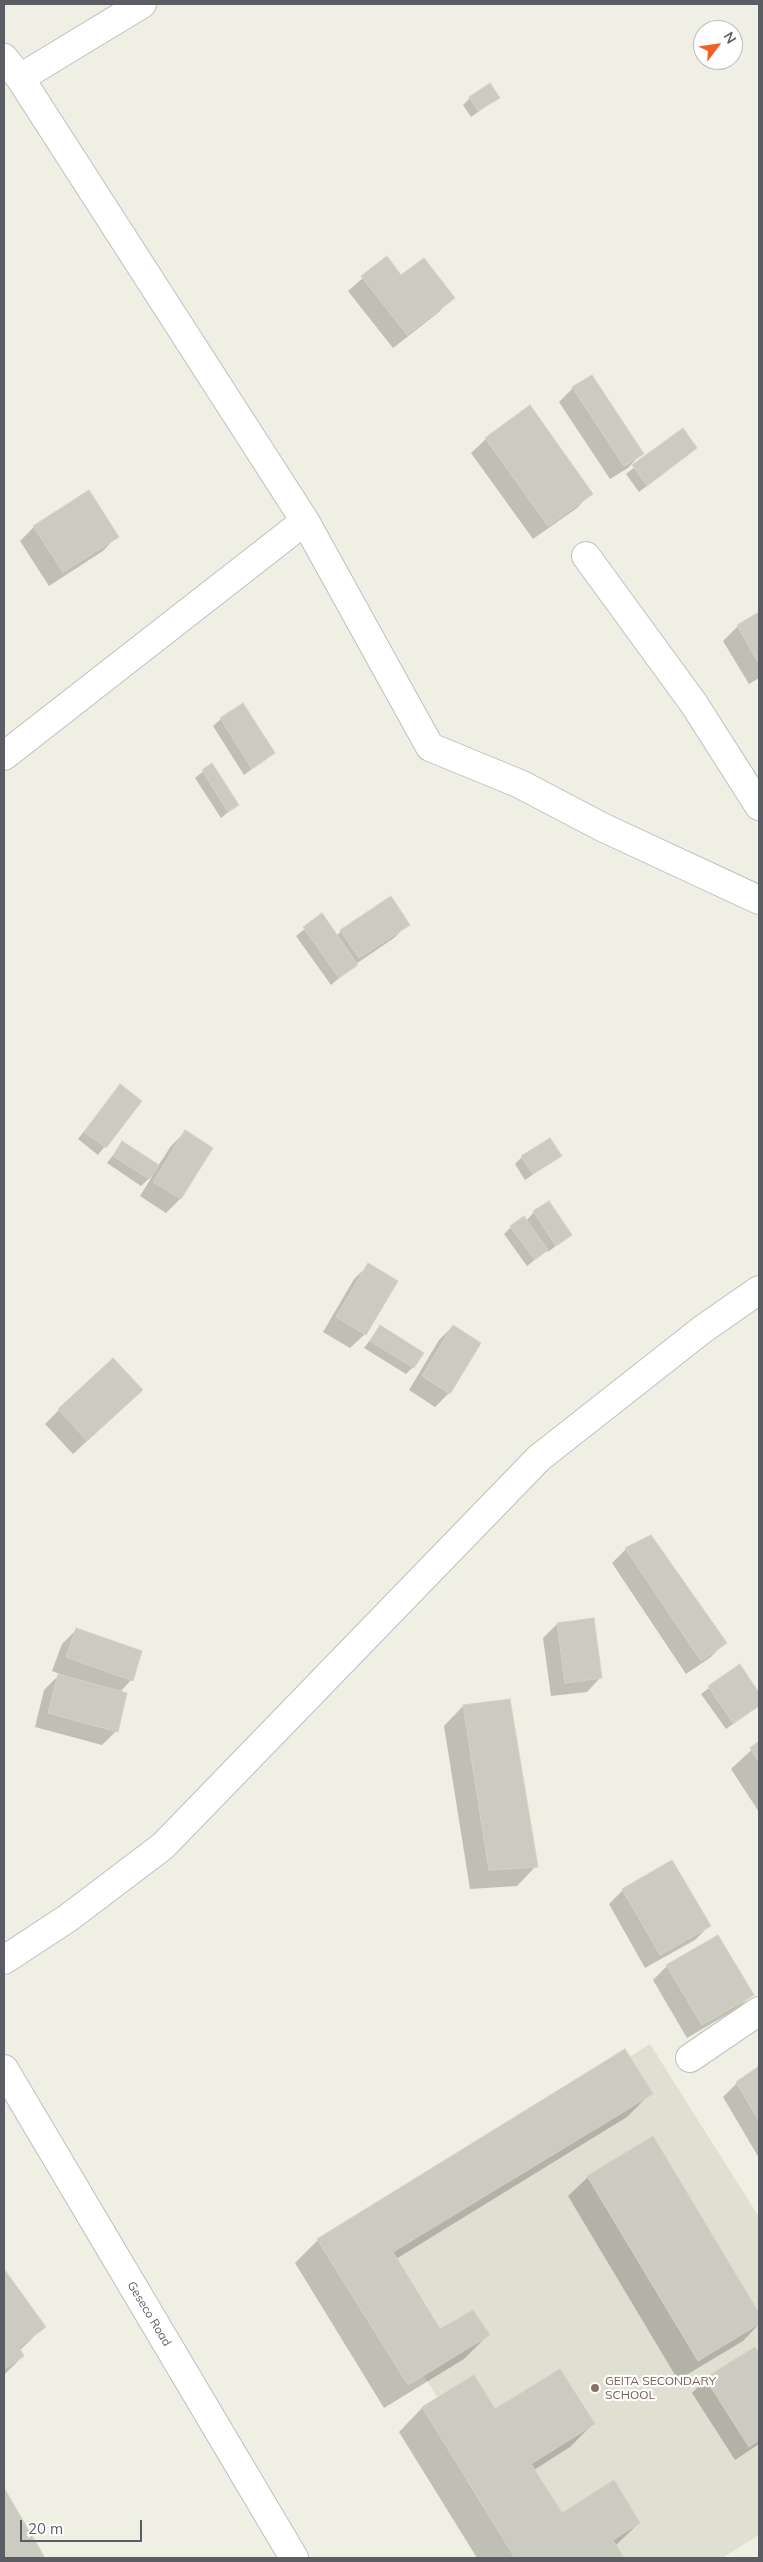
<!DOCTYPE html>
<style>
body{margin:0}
#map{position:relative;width:763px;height:2562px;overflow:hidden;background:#efefe3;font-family:Mulish,sans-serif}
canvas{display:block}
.frame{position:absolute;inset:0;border:5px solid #5b5d65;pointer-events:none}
.north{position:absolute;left:693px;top:20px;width:50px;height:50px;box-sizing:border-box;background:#fff;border:1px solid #bdbec1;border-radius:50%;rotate:59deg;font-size:14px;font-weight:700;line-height:20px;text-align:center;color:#5b5d65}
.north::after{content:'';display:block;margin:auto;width:18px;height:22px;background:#f46024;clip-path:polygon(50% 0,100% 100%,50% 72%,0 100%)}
.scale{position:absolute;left:20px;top:2520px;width:122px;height:22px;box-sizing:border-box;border:2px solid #5b5d65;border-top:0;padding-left:6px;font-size:15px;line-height:18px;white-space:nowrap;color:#5b5d65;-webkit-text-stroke:4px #fff;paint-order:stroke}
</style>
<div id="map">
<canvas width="763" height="2562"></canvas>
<div class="frame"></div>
<div class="north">N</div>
<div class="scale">20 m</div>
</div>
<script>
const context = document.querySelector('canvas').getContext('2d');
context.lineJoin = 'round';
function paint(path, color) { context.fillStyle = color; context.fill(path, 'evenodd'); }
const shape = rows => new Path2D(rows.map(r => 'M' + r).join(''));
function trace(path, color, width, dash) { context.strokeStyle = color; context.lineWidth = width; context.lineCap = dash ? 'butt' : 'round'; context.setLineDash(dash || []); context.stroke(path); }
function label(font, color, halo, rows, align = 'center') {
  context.font = font + ' Mulish,sans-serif'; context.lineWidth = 4.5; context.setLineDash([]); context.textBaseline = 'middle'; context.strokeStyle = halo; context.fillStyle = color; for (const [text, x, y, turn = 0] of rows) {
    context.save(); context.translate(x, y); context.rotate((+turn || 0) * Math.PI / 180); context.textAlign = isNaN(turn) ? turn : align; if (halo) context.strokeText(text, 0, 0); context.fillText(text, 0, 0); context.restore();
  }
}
paint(shape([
 [650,2044,759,2217,759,2535,722,2558,539,2558,338,2240]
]), '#dfdfd2');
paint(shape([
 [470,98,498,98,471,117,463,105],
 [386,258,401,277,453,297,439,312,393,348,348,291],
 [573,388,642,453,628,468,610,479,559,402],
 [682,430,696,448,639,492,626,474],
 [486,439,591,493,577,508,533,539,471,453],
 [34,527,117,536,103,551,49,586,20,541],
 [759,614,759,678,749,684,723,641,738,626],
 [221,719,273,753,244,775,213,726],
 [211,765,237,805,221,818,195,778],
 [322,915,336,936,341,931,408,924,394,938,356,964,331,985,296,936],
 [120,1086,140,1101,98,1155,78,1139],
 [185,1132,211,1149,180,1199,166,1213,140,1196,153,1175,141,1186,107,1163,123,1142,158,1166,171,1146],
 [560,1156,525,1180,515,1164,522,1157],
 [534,1212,570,1235,548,1252,547,1250,527,1266,504,1234,511,1227,526,1221],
 [369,1265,365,1334,350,1348,323,1332,354,1279],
 [453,1326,449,1393,435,1407,409,1390,439,1340],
 [380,1327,413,1367,406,1374,364,1348],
 [127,1404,73,1454,45,1424,59,1410],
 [626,1549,725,1642,711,1657,686,1674,612,1563],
 [557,1624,601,1677,587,1692,551,1696,543,1638],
 [76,1630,131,1680,120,1692,116,1731,102,1745,35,1727,44,1690,60,1674,52,1671,62,1644],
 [739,1666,759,1695,759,1706,726,1729,701,1694],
 [463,1706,536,1866,517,1886,470,1889,444,1726],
 [759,1743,759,1812,731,1769],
 [623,1890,709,1926,695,1940,645,1968,609,1904],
 [717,1937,753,1994,738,2008,687,2038,653,1980,667,1966],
 [759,2068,759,2158,723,2097,737,2083],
 [651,2093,627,2117,396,2259,440,2331,488,2335,464,2359,384,2408,295,2263,318,2240],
 [652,2138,759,2316,759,2324,743,2341,678,2380,568,2196,588,2177],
 [4,2271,44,2327,19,2351,23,2356,4,2375],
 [755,2348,759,2356,759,2444,735,2460,692,2393,706,2379],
 [474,2376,495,2410,593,2424,570,2447,534,2470,561,2515,639,2523,615,2546,622,2558,477,2558,399,2432,422,2408],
 [4,2491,43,2558,4,2558]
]), '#0003');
const building = shape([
 [490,83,500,98,478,111,469,97,490,83],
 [387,256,401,275,424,258,455,298,407,335,361,276,387,256],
 [592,375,644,454,624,466,572,387,592,375],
 [530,405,593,494,548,526,485,438,530,405],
 [683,428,697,448,647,486,632,465,683,428],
 [89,490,119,537,63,572,33,526,89,490],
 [759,612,759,664,737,625,759,612],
 [243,703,275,753,252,769,220,718,243,703],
 [212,763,239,805,228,812,202,770,212,763],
 [391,896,410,925,359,958,340,930,391,896],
 [322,913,358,965,339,978,303,927,322,913],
 [120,1084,142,1101,106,1148,84,1132,120,1084],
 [185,1130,213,1148,181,1199,153,1182,185,1130],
 [550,1138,562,1156,533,1174,521,1156,550,1138],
 [122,1141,159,1165,149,1179,113,1156,122,1141],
 [549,1201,572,1235,556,1246,533,1211,549,1201],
 [524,1216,548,1250,535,1260,510,1226,524,1216],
 [368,1263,398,1281,366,1335,336,1317,368,1263],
 [380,1325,424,1353,414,1368,370,1341,380,1325],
 [453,1325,481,1343,450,1394,422,1376,453,1325],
 [113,1358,143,1390,87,1441,58,1409,113,1358],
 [651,1535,727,1643,701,1661,625,1548,651,1535],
 [594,1618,602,1678,565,1683,557,1623,594,1618],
 [76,1628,142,1651,133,1681,66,1657,76,1628],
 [740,1664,759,1693,759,1706,733,1723,708,1686,740,1664],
 [58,1674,127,1693,118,1732,48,1713,58,1674],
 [510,1699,538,1867,489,1870,463,1705,510,1699],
 [759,1741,759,1762,750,1748,759,1741],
 [672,1860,711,1926,660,1955,622,1889,672,1860],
 [718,1935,754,1995,702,2025,666,1965,718,1935],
 [625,2049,653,2094,393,2252,440,2329,473,2310,490,2335,408,2385,317,2239,625,2049],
 [759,2066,759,2121,736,2082,759,2066],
 [653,2136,759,2313,759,2324,698,2361,587,2176,653,2136],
 [4,2269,46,2327,19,2347,24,2356,4,2369,4,2269],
 [755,2347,759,2353,759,2440,749,2447,705,2378,755,2347],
 [560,2369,595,2424,531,2464,562,2513,614,2480,640,2523,613,2540,624,2558,515,2558,422,2407,474,2375,495,2409,560,2369],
 [4,2488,45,2558,4,2558,4,2488]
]);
paint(building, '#cccbc2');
trace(building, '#d4d2c1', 1);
const minor = shape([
 [4,58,20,78,305,521,430,747,520,784,602,827,759,900],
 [20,78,142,4],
 [586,556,694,704,759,806],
 [4,756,305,521],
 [4,1960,68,1918,163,1846,539,1458,703,1329,759,1290],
 [690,2058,759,2011],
 [4,2069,294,2558]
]);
trace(minor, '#bdbfc5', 30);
trace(minor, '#fff', 28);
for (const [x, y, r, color] of [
 [595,2388,5,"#8d6e63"]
]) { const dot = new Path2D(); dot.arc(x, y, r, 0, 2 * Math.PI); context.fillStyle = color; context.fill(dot); trace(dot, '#fff', 2); }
label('12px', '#5b5d65', '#fff', [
 ["Geseco Road",149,2314,59]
]);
label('12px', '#785e54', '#fff', [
 ["GEITA SECONDARY",605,2381],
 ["SCHOOL",605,2395]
], 'left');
</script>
